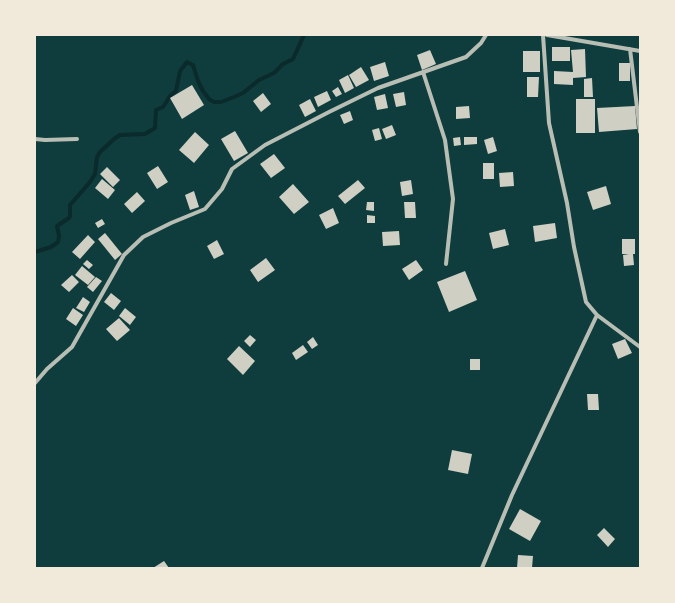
<!DOCTYPE html>
<style>
body{margin:0}
#map{position:relative;width:675px;height:603px;overflow:hidden;background:#0f3d3e;font-family:"Asap Condensed",sans-serif}
canvas{display:block}
.frame{position:absolute;inset:0;border:36px solid #f1e9da;pointer-events:none}
</style>
<div id="map">
<canvas width="675" height="603"></canvas>
<div class="frame"></div>
</div>
<script>
const context = document.querySelector('canvas').getContext('2d');
context.lineJoin = 'round';
const shape = rows => new Path2D(rows.map(r => 'M' + r).join(''));
function trace(path, color, width, dash) { context.strokeStyle = color; context.lineWidth = width; context.lineCap = dash ? 'butt' : 'round'; context.setLineDash(dash || []); context.stroke(path); }
function paint(path, color) { context.fillStyle = color; context.fill(path, 'evenodd'); }
trace(shape([
 [35,252,51,247,58,242,59,236,57,226,69,218,70,216,70,205,90,182,95,174,97,157,100,152,114,139,120,135,145,134,155,128,156,110,163,107,170,96,176,91,180,71,187,62,193,65,198,81,203,91,209,99,214,102,221,102,234,97,243,93,259,80,274,73,283,64,293,59,304,35]
]), '#0a2a2b', 4);
paint(shape([
 [552,47,570,47,570,61,552,61],
 [585,49,586,77,573,78,573,73,573,85,554,84,554,71,573,72,571,50],
 [430,50,436,64,422,70,417,55],
 [523,51,540,51,540,72,523,72],
 [385,62,389,76,374,81,370,67],
 [619,63,630,63,630,81,619,81],
 [361,67,369,80,356,87,349,75],
 [348,75,354,88,345,93,339,80],
 [527,77,539,77,538,97,527,97],
 [592,78,593,97,584,97,584,79],
 [192,85,204,105,182,119,170,98],
 [338,87,342,94,336,97,332,91],
 [327,91,331,100,318,107,314,97],
 [404,92,406,105,396,107,393,94],
 [263,93,271,104,261,112,253,101],
 [385,94,388,108,377,110,374,97],
 [310,99,316,111,305,117,299,105],
 [576,99,595,99,595,133,576,133],
 [469,106,470,118,456,119,456,107],
 [635,106,637,129,599,132,597,108],
 [350,111,353,120,344,124,340,115],
 [392,125,396,135,386,139,382,129],
 [379,128,382,139,375,141,372,130],
 [235,131,248,153,234,161,221,139],
 [195,132,209,145,194,163,179,150],
 [460,137,461,145,454,146,453,138],
 [464,137,477,137,477,144,464,145],
 [493,137,497,151,488,154,484,140],
 [274,154,285,168,271,178,260,164],
 [483,163,494,163,494,179,483,179],
 [158,166,168,182,157,189,147,173],
 [107,167,120,180,113,187,100,174],
 [513,172,514,186,500,187,499,173],
 [102,179,115,190,108,199,95,188],
 [358,180,365,188,345,204,338,196],
 [411,180,413,194,402,196,400,182],
 [293,184,309,202,294,214,279,197],
 [606,186,611,204,593,210,587,192],
 [194,191,199,207,190,210,185,195],
 [137,192,145,201,132,213,124,204],
 [367,202,374,202,374,211,366,210],
 [404,202,415,202,416,218,405,218],
 [333,208,339,223,326,229,319,215],
 [367,215,375,216,375,223,367,223],
 [102,219,105,224,98,228,95,223],
 [555,223,557,238,535,242,533,226],
 [505,229,509,245,493,249,489,233],
 [399,231,400,245,383,246,382,232],
 [105,233,122,254,115,260,98,239],
 [88,235,95,242,80,259,72,252],
 [622,239,635,239,635,254,633,254,634,265,624,266,623,255,629,254,622,254],
 [217,240,224,254,214,259,207,246],
 [266,258,275,270,258,282,250,270],
 [87,260,93,265,89,269,83,264],
 [416,260,423,270,409,280,402,269],
 [82,266,95,277,88,285,75,275],
 [465,271,477,300,449,312,437,282],
 [72,275,79,282,69,292,61,285],
 [96,277,102,281,93,292,87,287],
 [111,293,121,301,114,310,104,302],
 [83,297,90,302,84,312,76,308],
 [73,308,83,315,76,326,66,319],
 [125,308,136,317,130,325,119,316],
 [119,318,130,330,117,341,106,329],
 [250,335,256,340,250,347,244,341],
 [313,337,318,345,312,349,307,342],
 [625,339,632,353,618,359,612,344],
 [303,345,308,352,296,360,292,353],
 [239,346,255,361,243,375,227,359],
 [470,359,480,359,480,370,470,370],
 [587,394,598,394,599,410,588,410],
 [452,450,472,454,468,474,448,470],
 [520,509,541,521,530,541,509,529],
 [604,528,615,539,608,547,597,535],
 [518,555,533,556,532,568,517,568],
 [164,561,169,568,153,568]
]), '#cfcfc3');
trace(shape([
 [543,35,549,123,567,203,574,247,586,302,597,315,640,347],
 [547,35,640,51],
 [630,49,640,132],
 [423,72,445,140,453,199,446,264],
 [35,139,45,140,77,139],
 [35,383,47,369,72,347,124,255,143,237,171,223,205,209,222,189,232,169,265,145,329,112,378,88,466,57,481,43,486,35],
 [482,568,512,495,597,315]
]), '#b8beb3', 4);
</script>
